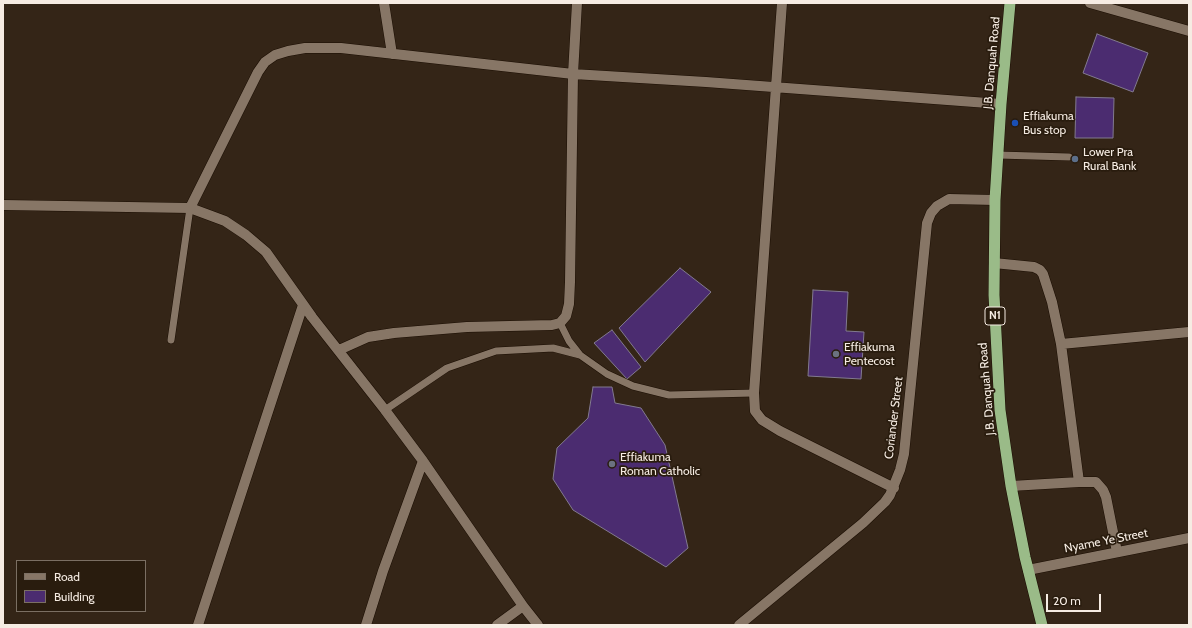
<!DOCTYPE html>
<style>
body{margin:0}
#map{position:relative;width:1192px;height:628px;overflow:hidden;background:#342517;font-family:Cabin,sans-serif}
canvas{display:block}
.frame{position:absolute;inset:0;border:4px solid #f6ece3;pointer-events:none}
.legend{position:absolute;left:16px;top:560px;width:130px;height:52px;box-sizing:border-box;background:#291c0e;border:1px solid #7b6f63;margin:0;padding:5px 7px;list-style:none;font-size:12px;color:#f6ece3}
.legend li{display:flex;align-items:center;gap:8px;height:20px}
.legend b{width:20px;border:1px solid #7b6f63}
.scale{position:absolute;left:1046px;top:594px;width:55px;height:18px;box-sizing:border-box;border:2px solid #f6ece3;border-top:0;padding-left:5px;font-size:12px;line-height:14px;white-space:nowrap;color:#f6ece3;-webkit-text-stroke:3px #291c0e;paint-order:stroke}
</style>
<div id="map">
<canvas width="1192" height="628"></canvas>
<div class="frame"></div>
<ul class="legend">
<li><b style="height:5px;background:#877666"></b>Road</li>
<li><b style="height:11px;background:#4b2c70"></b>Building</li>
</ul>
<div class="scale">20 m</div>
</div>
<script>
const context = document.querySelector('canvas').getContext('2d');
context.lineJoin = 'round';
function paint(path, color) { context.fillStyle = color; context.fill(path, 'evenodd'); }
const shape = rows => new Path2D(rows.map(r => 'M' + r).join(''));
function trace(path, color, width, dash) { context.strokeStyle = color; context.lineWidth = width; context.lineCap = dash ? 'butt' : 'round'; context.setLineDash(dash || []); context.stroke(path); }
function label(font, color, halo, rows, align = 'center') {
  context.font = font + ' Cabin,sans-serif'; context.lineWidth = 3.5; context.setLineDash([]); context.textBaseline = 'middle'; context.strokeStyle = halo; context.fillStyle = color; for (const [text, x, y, turn = 0] of rows) {
    context.save(); context.translate(x, y); context.rotate((+turn || 0) * Math.PI / 180); context.textAlign = isNaN(turn) ? turn : align; if (halo) context.strokeText(text, 0, 0); context.fillText(text, 0, 0); context.restore();
  }
}
const building = shape([
 [1097,34,1148,53,1133,92,1083,73,1097,34],
 [1076,97,1114,98,1113,138,1075,138,1076,97],
 [680,268,711,292,645,362,619,328,680,268],
 [813,290,848,292,846,331,864,332,861,379,808,376,813,290],
 [612,330,641,367,627,379,594,343,612,330],
 [593,387,612,387,615,403,641,408,665,445,688,548,666,567,573,510,553,479,557,448,588,418,593,387]
]);
paint(building, '#4b2c70');
trace(building, '#827a8f', 1);
const service = shape([
 [998,155,1069,157],
 [560,323,569,341,580,355],
 [171,340,190,208],
 [385,410,447,368,496,351,553,348,580,355,607,374,633,386,669,395,754,393]
]);
const minor = shape([
 [384,3,392,54],
 [782,3,754,393,755,411,762,420,780,431,894,488],
 [1090,3,1189,31],
 [3,205,190,208,225,221,246,235,266,252,312,317,385,410,423,461,523,606,538,625],
 [190,208,258,72,265,62,275,55,288,51,305,48,341,48,573,74,706,82,1001,104],
 [994,263,1034,267,1040,270,1043,274,1052,302,1061,344,1079,482,1096,482,1103,490,1106,497,1117,552],
 [1061,344,1189,332],
 [339,350,368,337,394,333,467,327,552,325,560,323,566,316,569,304,570,282,573,74,577,3],
 [1011,486,1079,482],
 [1028,570,1189,538],
 [198,625,303,305],
 [366,625,383,571,423,461],
 [497,625,523,606],
 [739,625,863,523,885,502,890,495,900,470,904,454,927,223,931,213,937,206,949,199,995,200]
]);
const trunk = shape([
 [1010,3,1001,104,995,200,994,295,1000,410,1011,486,1025,557,1042,625]
]);
trace(service, '#1b0e03', 8);
trace(minor, '#1b0e03', 11);
trace(trunk, '#1b0e03', 12);
trace(service, '#877666', 7);
trace(minor, '#877666', 10);
trace(trunk, '#9abb88', 11);
for (const [x, y, r, color] of [
 [1015,123,4,"#1a4fb4"],
 [1075,159,4,"#5c6f8a"],
 [836,354,4,"#6b7280"],
 [612,464,4,"#6b7280"]
]) { const dot = new Path2D(); dot.arc(x, y, r, 0, 2 * Math.PI); context.fillStyle = color; context.fill(dot); trace(dot, '#291c0e', 1.5); }
for (const [x, y, w] of [
 [995,316,20]
]) { const box = new Path2D(); box.roundRect(x - w / 2, y - 9, w, 18, 3); context.fillStyle = '#291c0e'; context.fill(box); trace(box, '#f6ece3', 1); }
label('bold 11px', '#f6ece3', null, [
 ["N1",995,316]
]);
label('12px', '#f6ece3', '#291c0e', [
 ["J.B. Danquah Road",992,63,-85],
 ["J.B. Danquah Road",987,389,-95],
 ["Coriander Street",894,418,-83],
 ["Nyame Ye Street",1106,541,-11]
]);
label('12px', '#f6ece3', '#291c0e', [
 ["Effiakuma",1023,116],
 ["Bus stop",1023,130],
 ["Lower Pra",1083,152],
 ["Rural Bank",1083,166],
 ["Effiakuma",844,347],
 ["Pentecost",844,361],
 ["Effiakuma",620,457],
 ["Roman Catholic",620,471]
], 'left');
</script>
